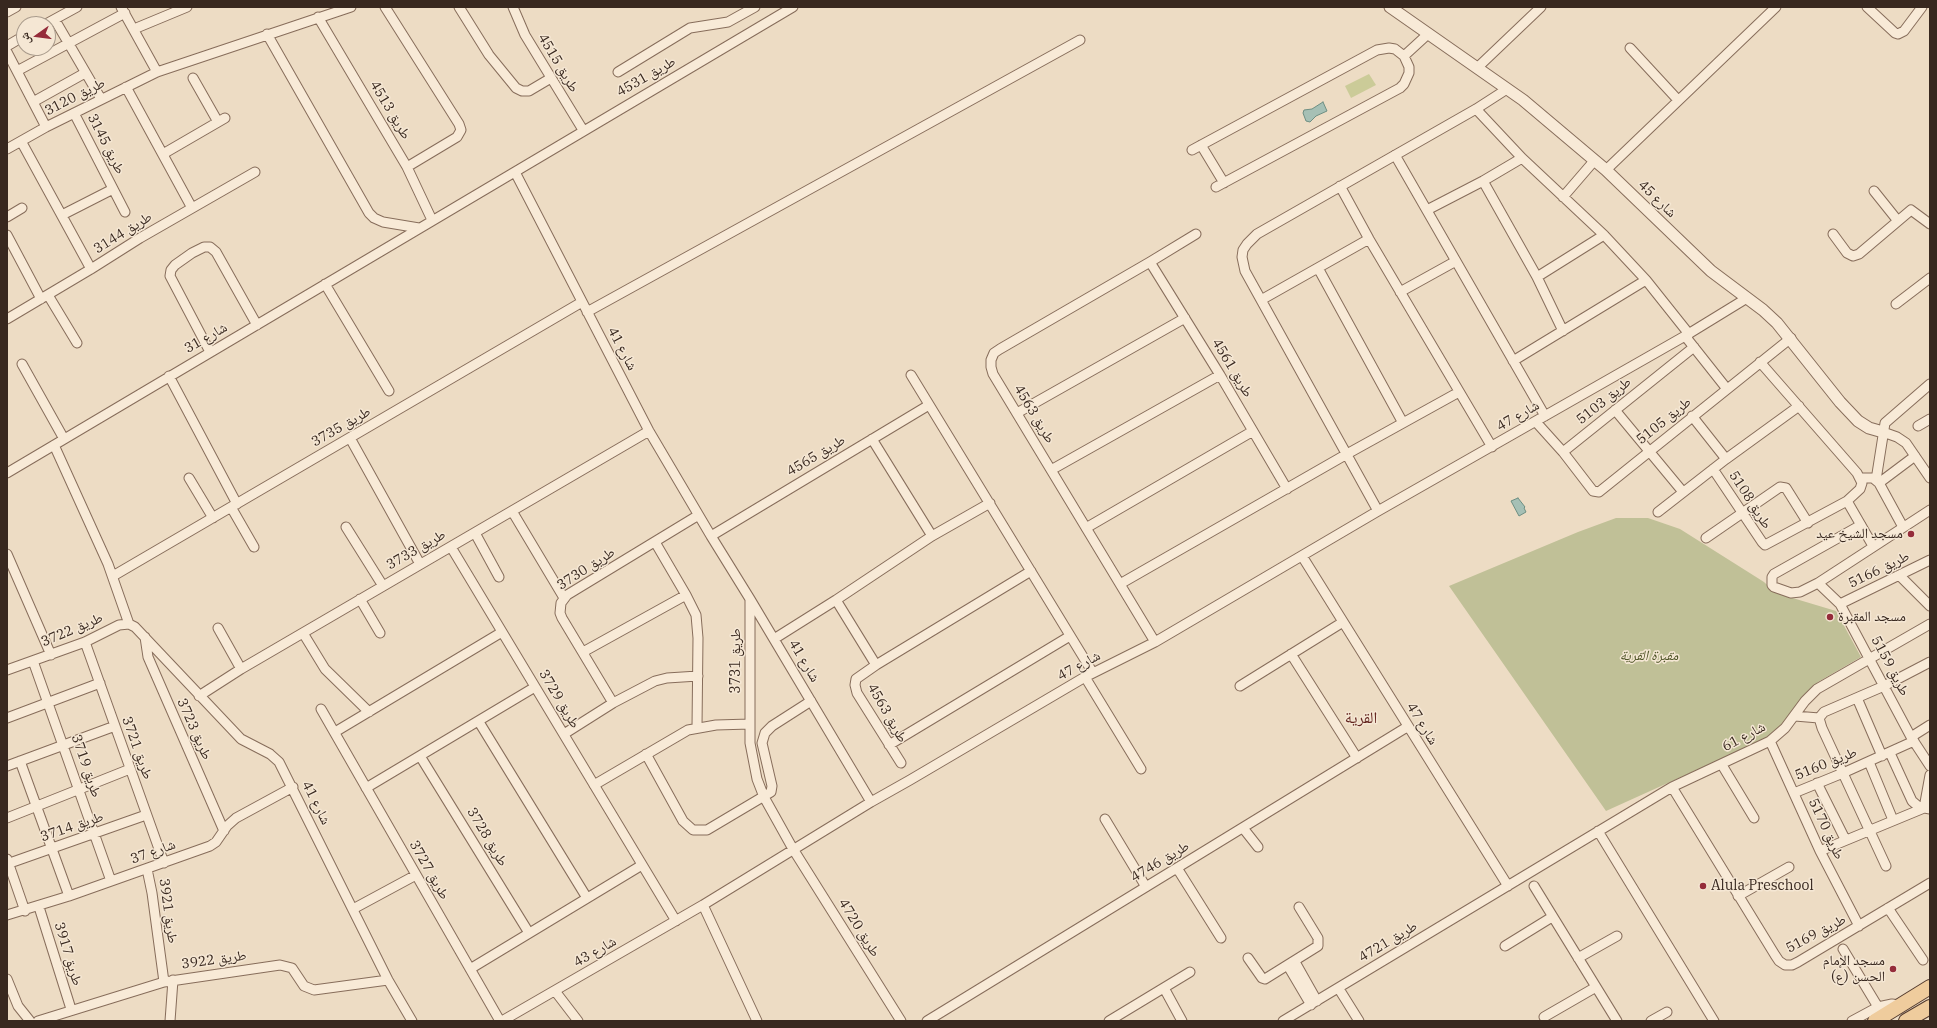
<!DOCTYPE html>
<meta charset="utf-8">
<style>
body{margin:0}
#map{position:relative;width:1937px;height:1028px;overflow:hidden;background:#eddcc4;font-family:"IBM Plex Serif","Noto Naskh Arabic",serif}
canvas{display:block}
.frame{position:absolute;inset:0;border:8px solid #38281f;pointer-events:none}
.north{position:absolute;left:16px;top:16px;width:40px;height:40px;box-sizing:border-box;background:#f5e7d4;border:1px solid #a99b8c;border-radius:50%;rotate:256deg;font-size:11px;font-weight:700;line-height:16px;text-align:center;color:#38281f}
.north::after{content:'';display:block;margin:auto;width:14px;height:18px;background:#952c3a;clip-path:polygon(50% 0,100% 100%,50% 72%,0 100%)}
</style>
<div id="map">
<canvas width="1937" height="1028"></canvas>
<div class="frame"></div>
<div class="north">ش</div>
</div>
<script>
const context = document.querySelector('canvas').getContext('2d');
context.lineJoin = 'round';
function paint(path, color) { context.fillStyle = color; context.fill(path, 'evenodd'); }
const shape = rows => new Path2D(rows.map(r => 'M' + r).join(''));
function trace(path, color, width, dash) { context.strokeStyle = color; context.lineWidth = width; context.lineCap = dash ? 'butt' : 'round'; context.setLineDash(dash || []); context.stroke(path); }
function label(font, color, halo, rows, align = 'center') {
  context.font = font + ' "IBM Plex Serif","Noto Naskh Arabic",serif'; context.lineWidth = 3; context.setLineDash([]); context.textBaseline = 'middle'; context.strokeStyle = halo; context.fillStyle = color; for (const [text, x, y, turn = 0] of rows) {
    context.save(); context.translate(x, y); context.rotate((+turn || 0) * Math.PI / 180); context.textAlign = isNaN(turn) ? turn : align; if (halo) context.strokeText(text, 0, 0); context.fillText(text, 0, 0); context.restore();
  }
}
paint(shape([
 [1369,74,1376,85,1351,98,1345,86]
]), '#cbcb98');
paint(shape([
 [1616,518,1648,518,1680,529,1764,582,1776,593,1836,611,1861,657,1818,682,1802,697,1776,734,1606,811,1449,586,1578,532]
]), '#c0c097');
const water = shape([
 [1323,102,1327,111,1316,116,1310,122,1306,121,1303,113,1304,110,1312,109,1323,102],
 [1518,498,1525,507,1524,508,1526,512,1519,516,1511,501,1518,498]
]);
paint(water, '#a6c0b5');
trace(water, '#6d8e82', 1);
const minor = shape([
 [121,7,157,72],
 [385,7,459,124,461,130,457,137,407,167],
 [459,7,489,55,516,88,522,91,529,91,551,78],
 [513,7,525,35,583,130],
 [1867,7,1895,33,1898,34,1904,31,1922,7],
 [7,12,16,7],
 [318,17,407,167,432,220],
 [55,20,101,99],
 [46,24,77,7],
 [134,29,187,7],
 [267,34,369,213,374,218,383,222,419,228],
 [7,46,24,36],
 [1630,48,1678,100],
 [7,52,46,127],
 [1404,56,1428,34],
 [1477,68,1541,7],
 [17,71,125,13],
 [618,72,690,28,728,22,755,7],
 [193,78,218,122],
 [126,87,192,208],
 [33,102,85,73],
 [1476,109,1522,158,1604,235,1646,280,1689,334],
 [74,113,125,212],
 [21,141,91,269],
 [1201,145,1224,183],
 [7,149,46,127,157,72,351,7],
 [1192,150,1377,50,1389,48,1395,49,1404,56,1409,67,1409,73,1404,84,1400,88,1216,187],
 [163,154,225,118],
 [1395,155,1545,416],
 [1606,170,1776,7],
 [515,172,649,431,711,536,929,405],
 [1483,181,1537,277,1604,235],
 [1340,186,1369,239,1492,447],
 [1874,191,1898,221],
 [1563,197,1594,161],
 [1427,210,1483,181,1522,158],
 [62,215,113,189],
 [7,217,22,208],
 [1833,234,1847,253,1853,256,1859,254,1911,210,1930,224],
 [7,235,41,299],
 [1150,262,1220,375,1287,489],
 [1318,268,1403,423],
 [1537,277,1563,331],
 [325,284,389,391],
 [1400,292,1456,261],
 [48,295,77,343],
 [1261,300,1369,239],
 [1896,304,1930,278],
 [587,312,1080,40],
 [7,319,91,269,140,238,255,172],
 [1685,336,1727,389],
 [210,352,170,276,171,270,175,265,192,253,204,247,210,247,216,252,257,325],
 [1513,361,1646,280],
 [22,364,64,439],
 [911,375,1093,673],
 [169,376,237,504],
 [1615,410,1683,492],
 [1017,413,1185,318],
 [1692,416,1726,459,1799,406],
 [1536,422,1563,452,1694,347],
 [1918,426,1930,419],
 [1883,432,1897,437,1906,443,1930,478],
 [350,438,420,564],
 [872,439,932,536],
 [54,445,108,564,129,624],
 [1563,452,1593,491,1599,492,1791,338],
 [1713,469,1762,542,1765,545,1847,501,1860,489,1862,483,1857,473,1760,362],
 [1051,470,1220,375],
 [7,473,793,7],
 [189,478,213,518],
 [1860,478,1873,478,1879,483,1903,527],
 [1876,480,1885,423,1930,384],
 [1879,483,1915,456],
 [1847,501,1873,546],
 [231,507,254,547],
 [512,511,564,598],
 [1378,511,1245,271,1242,257,1243,250,1247,244,1257,234,1476,109,1507,89],
 [1658,512,1726,459],
 [1861,525,1774,574,1772,577,1772,585,1774,587,1791,593,1800,592,1818,583,1840,604,1911,737,1930,766],
 [346,527,383,586],
 [1086,528,1253,431],
 [475,533,499,577],
 [711,536,750,599,871,802],
 [1706,538,1780,487,1786,488,1808,523],
 [655,542,686,595,696,615,698,638,697,727],
 [451,547,676,921],
 [7,554,51,655],
 [1302,556,1508,886],
 [113,576,582,302],
 [1900,576,1930,606],
 [1818,583,1930,510],
 [1120,584,1347,454,1459,392],
 [360,599,380,633],
 [750,599,750,743,757,779,764,797,793,849,901,1021],
 [836,600,876,665,856,679,855,685,857,693,901,763],
 [1840,604,1930,560],
 [218,628,241,669],
 [303,633,325,669,369,712],
 [145,637,148,657,224,831],
 [774,639,836,600,932,536,990,503],
 [85,642,164,863],
 [1155,642,993,374,991,367,991,360,994,353,1000,349,1150,262,1196,234],
 [583,652,686,595],
 [1291,654,1357,758],
 [33,661,111,881],
 [876,665,1031,571],
 [7,670,85,642,119,625,129,624,135,627,241,739,270,754,279,762,388,980,412,1021],
 [1085,677,1141,769],
 [1240,686,1343,622],
 [199,696,241,669,649,431],
 [1857,698,1882,756],
 [613,703,562,618,560,613,561,603,567,595,697,516],
 [321,709,500,1021],
 [1795,716,1819,718],
 [7,718,100,683],
 [1819,718,1822,728,1886,866],
 [1819,718,1824,712,1884,686,1930,662],
 [479,722,587,898],
 [335,732,502,632],
 [564,734,613,703,655,681,667,678,698,676],
 [1911,737,1930,725],
 [1770,741,1820,851,1859,926],
 [889,745,1070,636],
 [1890,753,1912,801,1919,807,1930,809],
 [646,754,683,821,693,830,707,830,771,792,772,786,762,743,765,733,772,726,811,701],
 [420,756,529,933],
 [20,761,69,896],
 [1869,762,1893,820],
 [1722,765,1754,818],
 [7,766,115,726],
 [1817,783,1845,839],
 [594,785,688,730,716,725,750,724],
 [1672,787,1775,955,1779,961,1785,965,1792,965,1798,962,1930,883],
 [366,788,535,687],
 [1794,793,1843,773,1914,741],
 [7,818,130,769],
 [1105,819,1146,887],
 [1243,828,1258,847],
 [1598,831,1714,1021],
 [1820,851,1924,808,1930,775],
 [7,859,25,911],
 [7,864,146,815],
 [1177,868,1221,938],
 [147,869,152,893,164,982],
 [1534,886,1617,1021],
 [1738,896,1789,867],
 [703,905,757,1021],
 [39,907,71,1009],
 [1888,908,1923,960],
 [353,909,416,875],
 [7,915,69,896,210,846,216,842,227,826,236,818,293,787],
 [1505,946,1552,917],
 [1843,949,1878,1007],
 [1248,958,1262,978,1265,979,1318,946,1318,938,1299,907],
 [1578,958,1617,936],
 [1295,962,1317,1001],
 [1288,966,1311,1005],
 [470,969,642,865],
 [7,979,18,1006,30,1021],
 [1164,988,1182,1021],
 [1339,989,1359,1021],
 [555,991,578,1021],
 [1544,1017,1596,987],
 [38,1021,164,982,280,965,292,968,304,986,314,990,388,980],
 [170,1021,173,980],
 [502,1021,703,905,871,802,910,780,1085,677,1155,642,1378,511,1685,336,1747,298],
 [927,1021,1407,727],
 [1109,1021,1190,972],
 [1283,1021,1672,787,1770,741,1785,728,1805,701,1817,689,1930,624],
 [1651,1021,1667,1012],
 [1852,1021,1878,1007,1892,1004,1900,1005]
]);
const tertiary = shape([
 [1390,7,1523,100,1606,170,1711,271,1763,310,1777,323,1840,402,1858,421,1869,428,1883,432]
]);
const primary = shape([
 [1875,1021,1930,987],
 [1906,1021,1930,1007]
]);
trace(minor, '#876d5b', 11);
trace(tertiary, '#876d5b', 13);
trace(primary, '#553c2f', 16);
trace(minor, '#f8ead7', 9);
trace(tertiary, '#f8ead7', 11);
trace(primary, '#efcc9d', 14);
for (const [x, y, r, color] of [
 [1911,534,4,"#952c3a"],
 [1830,617,4,"#952c3a"],
 [1703,886,4,"#952c3a"],
 [1893,969,4,"#952c3a"]
]) { const dot = new Path2D(); dot.arc(x, y, r, 0, 2 * Math.PI); context.fillStyle = color; context.fill(dot); trace(dot, '#f5e7d4', 1.5); }
label('14px', '#38281f', '#f5e7d4', [
 ["طريق 4515",558,63,59],
 ["طريق 4531",646,77,-30],
 ["طريق 3120",75,97,-27],
 ["طريق 4513",390,110,59],
 ["طريق 3145",106,144,63],
 ["شارع 45",1657,199,44],
 ["طريق 3144",123,233,-32],
 ["شارع 31",206,338,-30],
 ["شارع 41",622,349,62],
 ["طريق 4561",1232,368,59],
 ["طريق 5103",1604,401,-39],
 ["طريق 4563",1034,414,59],
 ["شارع 47",1518,416,-30],
 ["طريق 5105",1664,421,-39],
 ["طريق 3735",341,427,-30],
 ["طريق 4565",816,456,-31],
 ["طريق 5108",1750,500,57],
 ["طريق 3733",416,550,-30],
 ["طريق 3730",586,569,-33],
 ["طريق 5166",1879,570,-26],
 ["طريق 3722",72,630,-23],
 ["طريق 3731",736,661,-90],
 ["شارع 41",804,661,59],
 ["شارع 47",1079,666,-29],
 ["طريق 5159",1890,666,62],
 ["طريق 3729",559,699,59],
 ["طريق 4563",887,713,60],
 ["شارع 47",1422,724,58],
 ["طريق 3723",194,729,66],
 ["شارع 61",1744,737,-28],
 ["طريق 3721",137,748,70],
 ["طريق 5160",1826,764,-22],
 ["طريق 3719",86,766,71],
 ["شارع 41",316,803,63],
 ["طريق 3714",72,827,-19],
 ["طريق 5170",1826,829,65],
 ["طريق 3728",487,837,59],
 ["شارع 37",153,852,-20],
 ["طريق 4746",1160,862,-31],
 ["طريق 3727",429,870,60],
 ["طريق 3921",168,911,82],
 ["طريق 4720",859,928,58],
 ["طريق 5169",1816,934,-28],
 ["طريق 4721",1388,942,-31],
 ["شارع 43",595,952,-30],
 ["طريق 3917",68,954,73],
 ["طريق 3922",214,960,-8]
]);
label('14px', '#38281f', '#f5e7d4', [
 ["مسجد الشيخ عيد",1903,534],
 ["مسجد المقبرة",1838,617,"left"],
 ["Alula Preschool",1711,886,"left"],
 ["مسجد الإمام",1885,961],
 ["الحسن (ع)",1885,977]
], 'right');
label('italic 14px', '#4d5326', '#f5e7d4', [
 ["مقبرة القرية",1649,656]
]);
label('16px', '#63251f', '#f5e7d4', [
 ["القرية",1361,718]
]);
</script>
